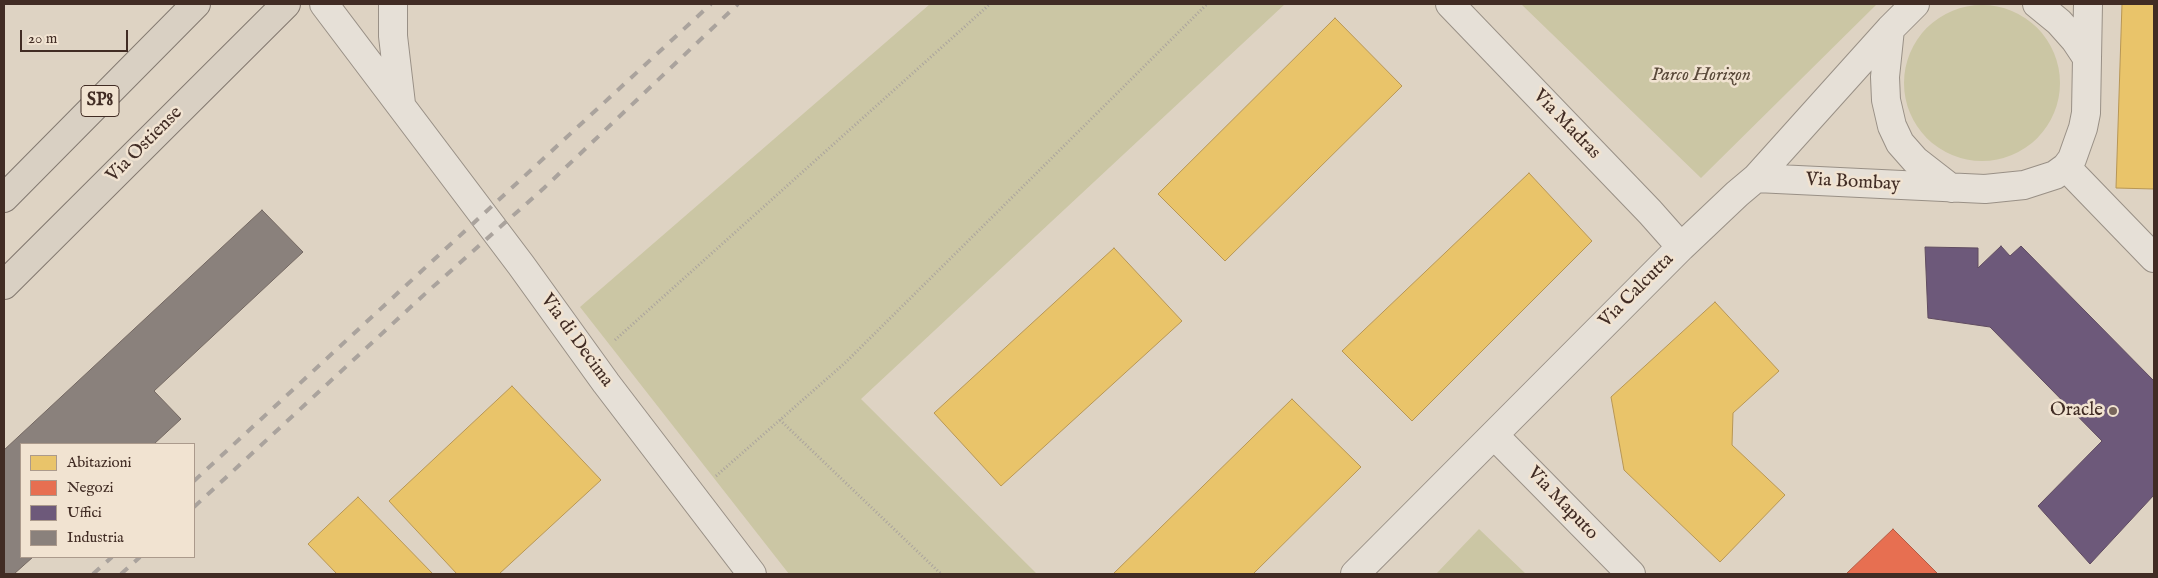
<!DOCTYPE html>
<style>
body{margin:0}
#map{position:relative;width:2158px;height:578px;overflow:hidden;background:#ded3c3;font-family:"IM FELL English",serif}
canvas{display:block}
.frame{position:absolute;inset:0;border:5px solid #412c24;pointer-events:none}
.legend{position:absolute;left:20px;top:443px;width:175px;height:115px;box-sizing:border-box;background:#f1e3d1;border:1px solid #ab9a8c;margin:0;padding:6px 9px;list-style:none;font-size:15px;color:#412c24}
.legend li{display:flex;align-items:center;gap:10px;height:25px}
.legend b{width:25px;border:1px solid #ab9a8c}
.scale{position:absolute;left:20px;top:30px;width:108px;height:22px;box-sizing:border-box;border:2px solid #412c24;border-top:0;padding-left:6px;font-size:15px;line-height:18px;white-space:nowrap;color:#412c24;-webkit-text-stroke:4px #f1e3d1;paint-order:stroke}
</style>
<div id="map">
<canvas width="2158" height="578"></canvas>
<div class="frame"></div>
<ul class="legend">
<li><b style="height:14px;background:#e9c46a"></b>Abitazioni</li>
<li><b style="height:14px;background:#e76f51"></b>Negozi</li>
<li><b style="height:14px;background:#6d597a"></b>Uffici</li>
<li><b style="height:14px;background:#8a817c"></b>Industria</li>
</ul>
<div class="scale">20 m</div>
</div>
<script>
const context = document.querySelector('canvas').getContext('2d');
context.lineJoin = 'round';
function paint(path, color) { context.fillStyle = color; context.fill(path, 'evenodd'); }
const shape = rows => new Path2D(rows.map(r => 'M' + r).join(''));
function trace(path, color, width, dash) { context.strokeStyle = color; context.lineWidth = width; context.lineCap = dash ? 'butt' : 'round'; context.setLineDash(dash || []); context.stroke(path); }
function label(font, color, halo, rows, align = 'center') {
  context.font = font + ' "IM FELL English",serif'; context.lineWidth = 5; context.setLineDash([]); context.textBaseline = 'middle'; context.strokeStyle = halo; context.fillStyle = color; for (const [text, x, y, turn = 0] of rows) {
    context.save(); context.translate(x, y); context.rotate((+turn || 0) * Math.PI / 180); context.textAlign = isNaN(turn) ? turn : align; if (halo) context.strokeText(text, 0, 0); context.fillText(text, 0, 0); context.restore();
  }
}
paint(shape([
 [930,4,1285,4,861,399,1037,574,789,574,580,307],
 [1521,4,1877,4,1701,178],
 '1904 83a78 78 0 1 1 156 0a78 78 0 1 1-156 0Z',
 [1479,529,1526,574,1436,574]
]), '#cbc6a4');
const homes = shape([
 [2122,4,2154,4,2154,189,2116,188,2122,4],
 [1335,18,1402,86,1225,261,1158,194,1335,18],
 [1529,173,1592,241,1412,421,1342,351,1529,173],
 [1114,248,1182,321,1001,486,934,413,1114,248],
 [1715,302,1779,371,1733,413,1732,445,1785,495,1720,562,1624,470,1611,397,1715,302],
 [512,386,601,480,499,574,457,574,389,501,512,386],
 [1292,399,1361,467,1253,574,1113,574,1292,399],
 [358,497,433,574,337,574,308,544,358,497]
]);
paint(homes, '#e9c46a');
trace(homes, '#b79655', 1);
const shops = shape([
 [1893,529,1938,574,1846,574,1893,529]
]);
paint(shops, '#e76f51');
trace(shops, '#b55b44', 1);
const offices = shape([
 [2001,246,2010,256,2021,246,2154,381,2154,495,2090,564,2038,506,2102,441,1990,327,1928,318,1925,247,1978,248,1978,268,2001,246]
]);
paint(offices, '#6d597a');
trace(offices, '#604c60', 1);
const industry = shape([
 [262,210,303,252,154,391,181,419,154,444,21,444,21,557,33,557,14,574,4,574,4,450,262,210]
]);
paint(industry, '#8a817c');
trace(industry, '#746862', 1);
const minor = shape([
 [324,4,521,265,606,383,752,574],
 [393,4,393,36,401,104],
 [1450,4,1650,212,1681,247],
 [2037,4,2059,22,2075,40,2087,58],
 [1890,29,1885,77,1886,100,1892,126,1900,143,1915,160,1951,188],
 [2066,167,2154,258],
 [1756,178,1985,189,2024,185,2055,175,2066,167,2072,159,2083,128,2086,113,2088,4],
 [1494,435,1631,574],
 [1355,574,1681,247,1737,194,1756,178,1890,29,1915,4]
]);
const major = shape([
 [4,198,196,4],
 [4,285,286,4]
]);
trace(minor, '#999086', 30);
trace(major, '#837970', 30);
trace(shape([
 [615,340,990,4],
 [780,420,941,574],
 [716,476,846,362,1207,4]
]), '#aaa39d', 3, [1, 2.5]);
trace(minor, '#e6e0d7', 28);
trace(major, '#d9d0c3', 28);
trace(shape([
 [194,481,711,4],
 [194,507,427,292,544,188,738,4],
 [93,574,112,557],
 [121,574,140,557]
]), '#aaa39d', 4, [9, 9]);
for (const [x, y, r, color] of [
 [2113,411,5,"#78665c"]
]) { const dot = new Path2D(); dot.arc(x, y, r, 0, 2 * Math.PI); context.fillStyle = color; context.fill(dot); trace(dot, '#f1e3d1', 2); }
for (const [x, y, w] of [
 [100,101,38]
]) { const box = new Path2D(); box.roundRect(x - w / 2, y - 15.5, w, 31, 4); context.fillStyle = '#f1e3d1'; context.fill(box); trace(box, '#412c24', 1); }
label('bold 18px', '#412c24', null, [
 ["SP8",100,101]
]);
label('italic 19px', '#594939', '#f1e3d1', [
 ["Parco Horizon",1701,76]
]);
label('19px', '#412c24', '#f1e3d1', [
 ["Via Madras",1566,125,46],
 ["Via Ostiense",145,145,-45],
 ["Via Bombay",1853,183,3],
 ["Via Calcutta",1637,291,-45],
 ["Via di Decima",576,341,54],
 ["Via Maputo",1562,504,46]
]);
label('19px', '#412c24', '#f1e3d1', [
 ["Oracle",2103,411]
], 'right');
</script>
